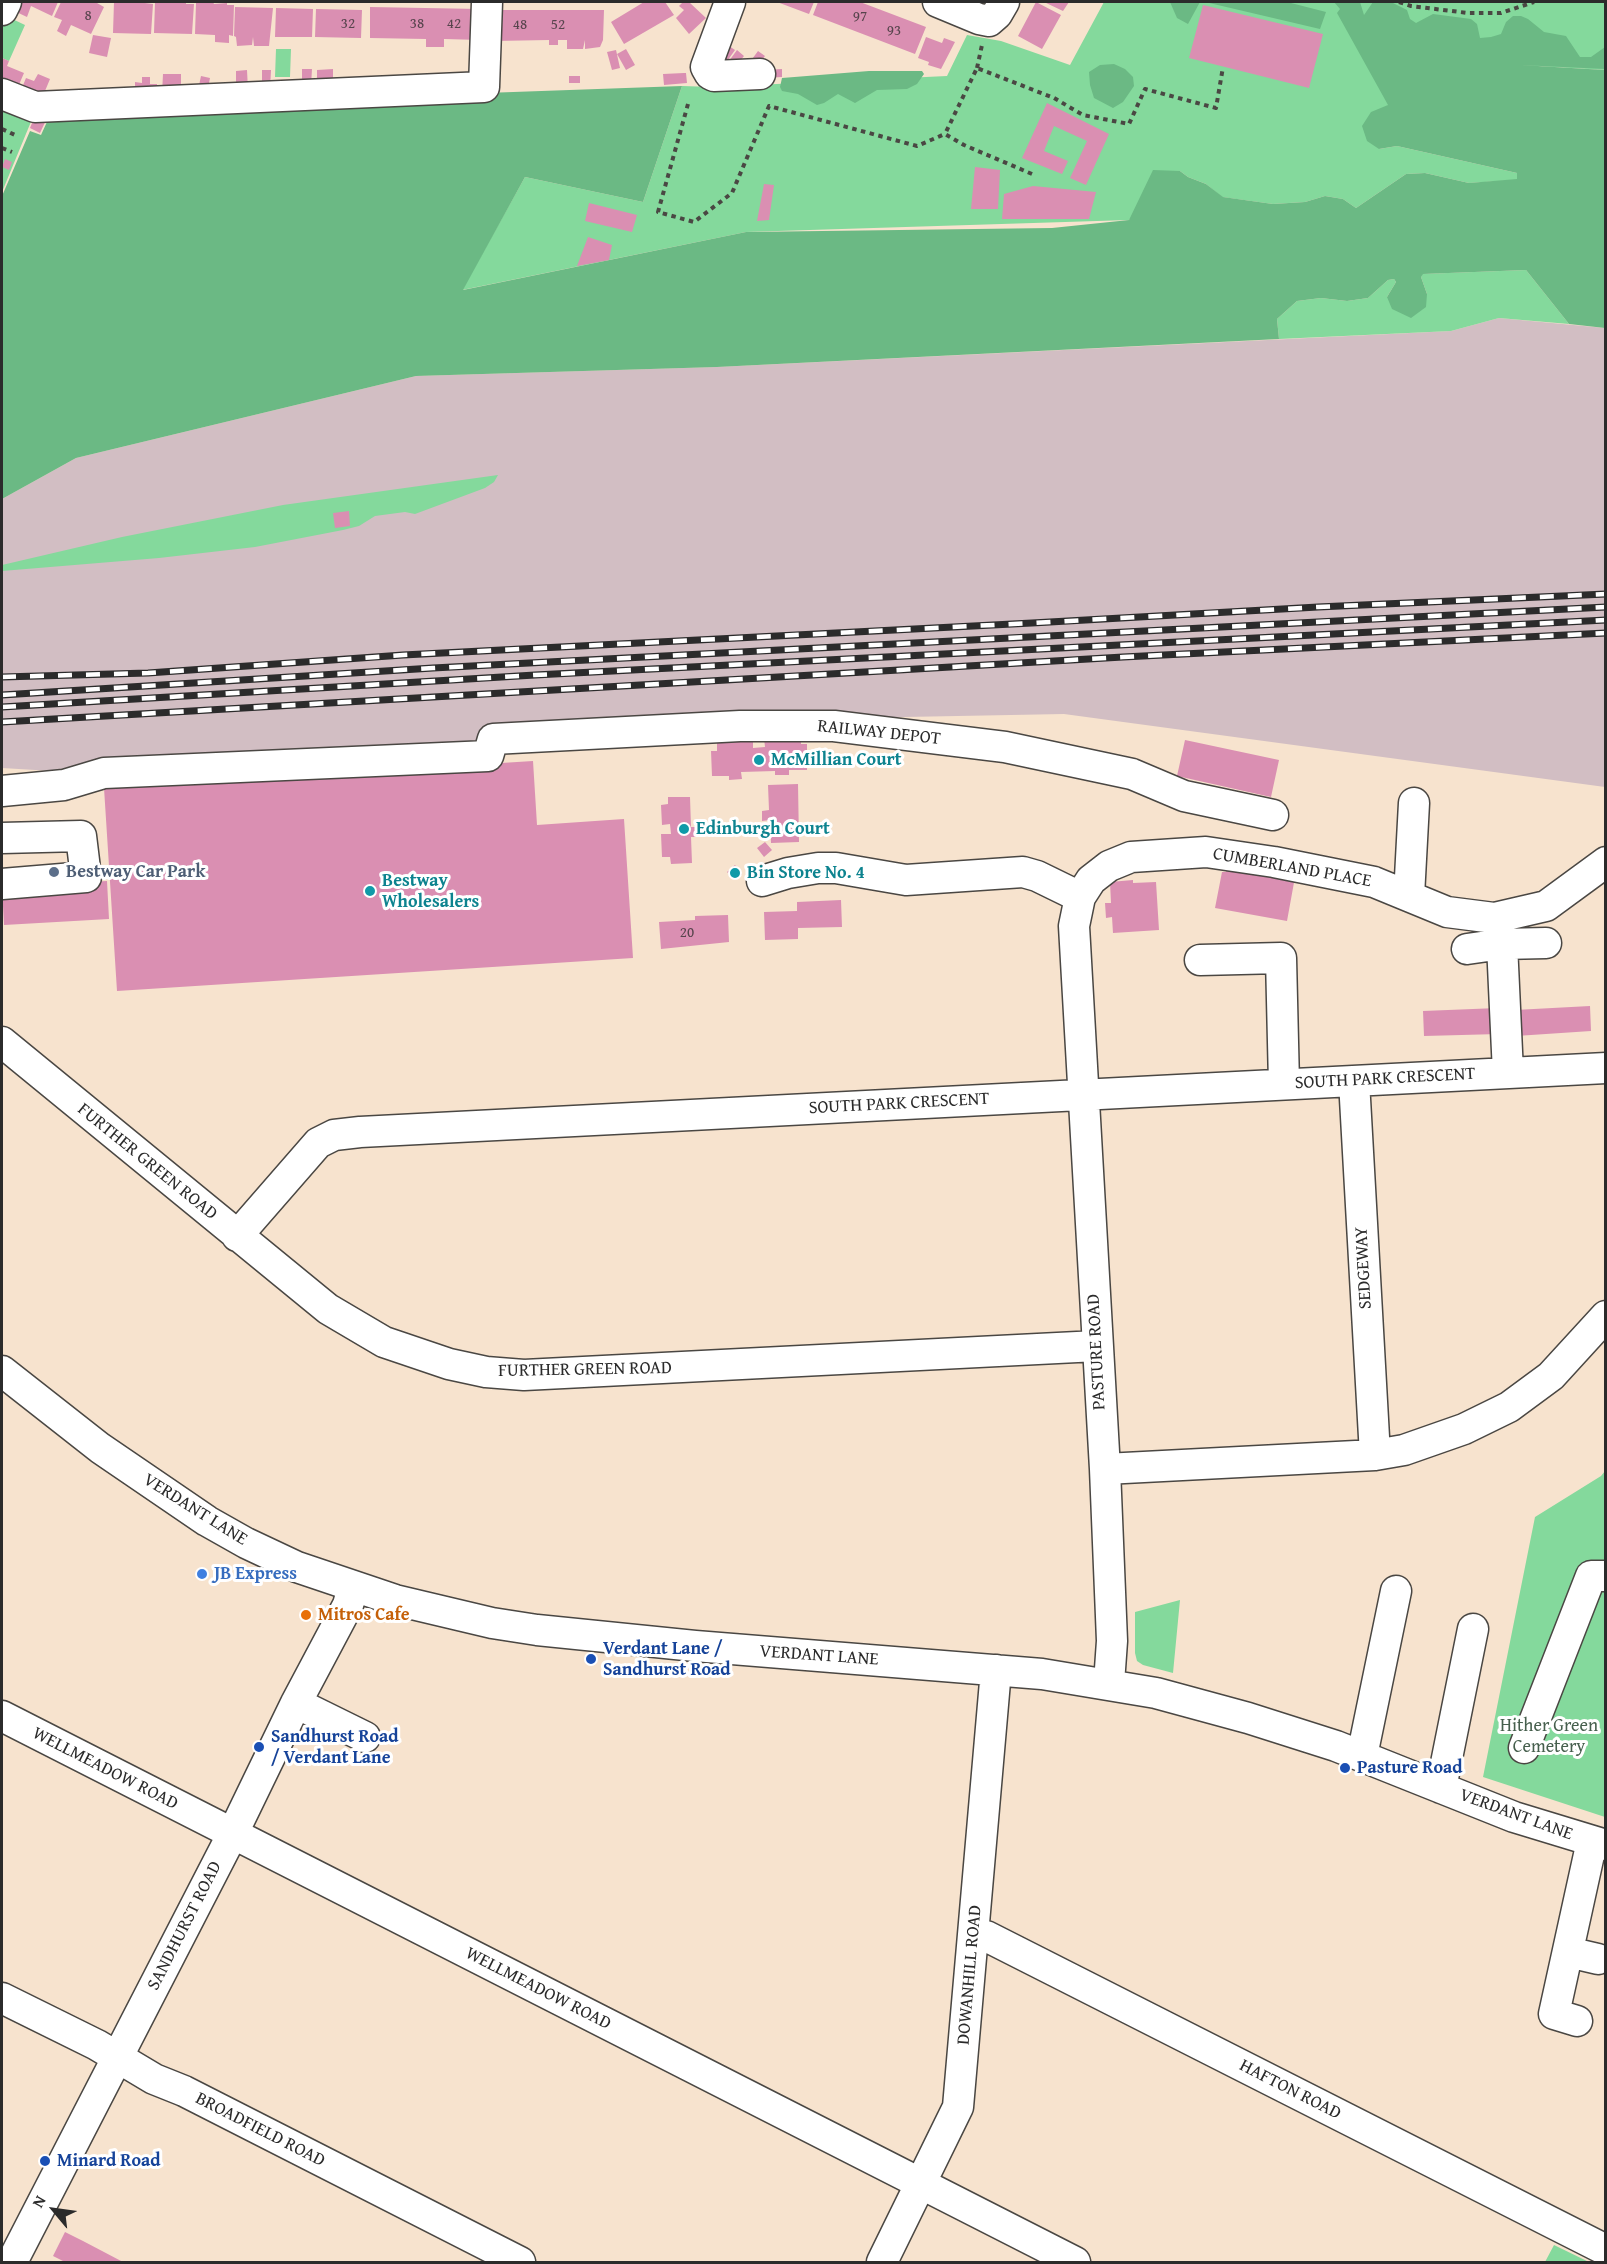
<!DOCTYPE html>
<style>
body{margin:0}
#map{position:relative;width:1607px;height:2264px;overflow:hidden;background:#f7e3ce;font-family:"Gentium Book Plus",serif}
canvas{display:block}
.frame{position:absolute;inset:0;border:3px solid #2b2b2b;pointer-events:none}
.north{position:absolute;left:24px;top:2180px;width:60px;height:60px;-webkit-text-stroke:4px #fff;paint-order:stroke;rotate:299deg;font-size:16px;font-weight:700;line-height:24px;text-align:center;color:#2b2b2b}
.north::after{content:'';display:block;margin:auto;width:21px;height:27px;background:#2b2b2b;clip-path:polygon(50% 0,100% 100%,50% 72%,0 100%)}
</style>
<div id="map">
<canvas width="1607" height="2264"></canvas>
<div class="frame"></div>
<div class="north">N</div>
</div>
<script>
const context = document.querySelector('canvas').getContext('2d');
context.lineJoin = 'round';
function paint(path, color) { context.fillStyle = color; context.fill(path, 'evenodd'); }
const shape = rows => new Path2D(rows.map(r => 'M' + r).join(''));
function trace(path, color, width, dash) { context.strokeStyle = color; context.lineWidth = width; context.lineCap = dash ? 'butt' : 'round'; context.setLineDash(dash || []); context.stroke(path); }
function label(font, color, halo, rows, align = 'center') {
  context.font = font + ' "Gentium Book Plus",serif'; context.lineWidth = 6; context.setLineDash([]); context.textBaseline = 'middle'; context.strokeStyle = halo; context.fillStyle = color; for (const [text, x, y, turn = 0] of rows) {
    context.save(); context.translate(x, y); context.rotate((+turn || 0) * Math.PI / 180); context.textAlign = isNaN(turn) ? turn : align; if (halo) context.strokeText(text, 0, 0); context.fillText(text, 0, 0); context.restore();
  }
}
paint(shape([
 [1499,318,1605,328,1605,787,1064,714,638,722,483,745,103,759,52,771,2,768,2,499,76,458,416,376,717,367,1451,331]
]), '#d2bec3');
paint(shape([
 [1104,2,1605,2,1605,70,1402,58,1388,105,1379,149,1397,146,1517,173,1517,180,1469,183,1425,173,1406,174,1356,208,1343,199,1325,196,1305,202,1273,204,1222,197,1206,184,1188,177,1180,171,1129,220,746,232,462,290,525,177,643,202,682,86,713,87,947,76,967,35,1001,41,1070,65],
 [6,16,25,25,9,61,2,58,2,26],
 [276,49,291,49,290,77,275,77],
 [2,100,35,112,2,192],
 [1526,270,1569,324,1499,318,1451,331,1279,339,1277,319,1297,301,1321,298,1347,301,1368,298,1388,280,1394,279,1396,282,1387,297,1427,294,1421,277,1422,274],
 [498,475,494,482,485,488,415,514,405,512,375,516,359,526,343,530,255,547,159,558,2,571,2,565,122,537,283,505],
 [1605,1471,1605,1817,1483,1777,1535,1517,1601,1476],
 [1180,1600,1173,1673,1143,1665,1137,1661,1135,1653,1135,1612],
 [1554,2245,1589,2262,1545,2262]
]), '#84d99c');
paint(shape([
 [1170,2,1200,2,1188,24,1177,18],
 [1205,2,1287,2,1326,12,1320,29],
 [1334,2,1360,2,1364,15,1373,2,1391,2,1407,10,1410,19,1416,23,1433,14,1471,19,1477,24,1480,38,1491,37,1501,34,1506,22,1513,16,1521,16,1528,19,1544,32,1566,36,1580,57,1591,57,1605,47,1605,69,1521,65,1605,70,1605,328,1569,324,1526,270,1423,274,1421,277,1427,294,1426,307,1411,318,1392,309,1387,297,1396,282,1394,279,1388,280,1368,298,1347,301,1321,298,1297,301,1277,319,1279,339,717,367,416,376,76,458,2,499,2,196,30,131,41,135,51,113,429,95,682,86,643,202,525,177,463,290,746,232,1052,228,1129,220,1153,170,1180,171,1188,177,1206,184,1223,197,1273,204,1305,202,1325,196,1343,199,1356,208,1406,174,1425,173,1469,183,1517,179,1517,173,1397,146,1379,149,1367,141,1362,126,1371,112,1388,105,1337,13,1340,9],
 [1114,64,1125,69,1133,77,1134,86,1123,102,1113,108,1094,98,1090,85,1089,72,1100,65],
 [869,71,922,71,924,74,917,84,907,89,877,90,855,103,838,94,824,103,817,105,798,94,782,91,780,87,782,78]
]), '#6bb984');
paint(shape([
 [13,2,58,2,52,16,31,6,27,17,10,9],
 [61,2,97,2,97,3,104,7,91,34,71,25,66,36,57,31,62,20,54,17],
 [114,2,146,2,145,3,153,4,151,34,113,33],
 [155,2,186,2,186,4,194,4,192,34,154,33],
 [202,2,213,2,214,4,227,3,227,5,234,5,233,36,229,35,229,43,215,42,215,35,195,34,196,3,202,3],
 [644,2,665,2,674,15,624,44,611,22],
 [683,2,689,2,706,18,689,34,676,18,684,10,679,6],
 [777,2,814,2,809,14],
 [818,2,860,2,926,27,915,54,813,15],
 [1036,2,1061,15,1042,49,1018,36],
 [1044,2,1069,2,1063,11],
 [1203,5,1323,34,1309,88,1189,58],
 [235,7,273,8,269,46,254,46,253,37,252,45,237,46,236,37,234,36],
 [370,7,480,9,480,40,444,39,444,47,426,47,426,39,370,38],
 [276,8,313,9,312,37,275,37],
 [316,9,362,10,361,38,315,37],
 [494,10,604,10,603,40,600,47,585,49,585,40,583,49,567,49,567,40,558,40,558,45,549,45,549,40,494,41],
 [93,35,111,38,107,57,89,53],
 [926,37,942,43,944,38,955,42,941,69,928,65,929,62,918,58],
 [729,46,735,50,720,71],
 [626,49,635,65,626,70,617,54],
 [616,50,620,68,612,70,607,52],
 [737,50,744,56,733,70,726,65],
 [758,51,765,56,754,71,747,66],
 [2,58,9,61,7,66,24,73,15,94,2,87],
 [302,69,312,69,311,86,302,86],
 [333,69,333,85,317,85,317,70],
 [782,69,782,77,766,78,765,70],
 [247,70,248,90,236,91,236,71],
 [262,70,271,70,270,90,262,89],
 [684,73,686,73,687,83,664,85,663,74],
 [38,74,50,79,40,103,19,95,26,78,34,81],
 [163,74,181,74,181,94,162,94],
 [201,76,210,78,207,93,198,90],
 [569,76,580,76,580,83,569,83],
 [142,77,150,77,150,84,157,84,157,89,135,93,135,82,142,83],
 [1047,103,1109,134,1086,185,1070,178,1087,141,1054,126,1044,151,1068,161,1062,174,1022,158],
 [36,113,47,118,40,133,30,128],
 [5,159,12,162,9,170,2,167],
 [975,167,1000,170,998,209,971,209],
 [764,184,774,185,769,220,757,221],
 [1033,186,1096,192,1089,219,1002,219,1004,194],
 [589,203,637,215,632,232,585,221],
 [588,237,612,245,609,260,577,266],
 [349,511,350,526,335,528,333,513],
 [801,737,801,744,807,744,807,770,789,770,789,775,775,775,775,771,741,772,742,779,729,780,729,776,712,776,711,751,717,751,717,741,753,741,753,748,765,747,764,738],
 [1185,740,1279,760,1271,797,1177,776],
 [533,761,537,825,624,819,633,958,117,991,104,788],
 [798,784,799,842,771,843,770,820,762,821,762,811,769,810,768,785],
 [668,797,690,797,691,827,698,827,698,837,691,837,692,863,671,864,670,857,662,857,661,834,671,834,670,824,662,825,661,805,668,804],
 [765,842,772,850,764,857,757,848],
 [735,865,742,874,735,880,727,872],
 [1227,865,1295,877,1287,921,1215,908,1222,872,1226,872],
 [1133,880,1133,883,1156,882,1159,930,1113,933,1112,917,1106,918,1105,903,1111,903,1110,882],
 [107,881,109,919,4,925,2,887],
 [841,900,842,927,798,928,798,939,765,940,764,912,797,911,797,902],
 [728,915,729,942,661,949,659,922,695,920,695,916],
 [1590,1006,1591,1031,1516,1036,1515,1010],
 [1498,1008,1499,1034,1424,1036,1423,1011],
 [65,2232,83,2241,123,2262,65,2262,53,2256]
]), '#da8fb2');
const minor = shape([
 [730,2,706,67,710,74,714,76,760,74],
 [938,2,979,19,989,21,997,14,1004,2],
 [2,10,6,2],
 [2,94,35,107,484,87,487,2],
 [2,791,64,785,104,773,488,756,493,739,740,726,834,726,1005,747,1132,774,1184,796,1273,815],
 [2,838,81,836,86,877,2,884],
 [762,881,788,873,818,868,836,868,906,880,1023,872,1037,876,1080,897],
 [1409,896,1414,803],
 [1467,949,1502,944],
 [1200,960,1281,958,1284,1084],
 [2,1042,328,1309,384,1342,449,1364,486,1372,524,1375,1097,1346],
 [1508,1073,1502,944,1546,943],
 [1354,1081,1375,1455],
 [237,1236,318,1143,334,1135,360,1132,1606,1068],
 [2,1371,100,1448,207,1521,246,1543,297,1567,395,1600,492,1623,537,1630,695,1646,1042,1674,1156,1693,1248,1718,1336,1746,1514,1817,1606,1845],
 [1105,1469,1375,1455,1404,1450,1464,1429,1509,1407,1551,1376,1606,1316],
 [1109,1683,1112,1641,1105,1469,1074,926,1080,897,1091,880,1109,866,1131,857,1206,852,1274,862,1374,882,1447,912,1494,918,1546,906,1606,862],
 [296,1703,365,1737],
 [2,1716,1075,2262],
 [1524,1748,1591,1576,1606,1576],
 [1362,1756,1396,1591],
 [1441,1788,1473,1629],
 [973,1936,986,1936,1606,2250],
 [1568,1952,1598,1959],
 [2,1998,97,2045,154,2079,184,2091,520,2262],
 [1577,2021,1554,2014,1592,1841],
 [12,2262,233,1833,296,1703,348,1605,353,1587],
 [882,2262,958,2107,996,1670]
]);
trace(minor, '#4a4743', 33);
trace(shape([
 [1399,2,1411,6,1468,13,1501,13,1534,2],
 [977,68,982,45],
 [688,104,658,212,694,222,732,193,769,106,917,146,945,134],
 [2,129,15,135],
 [2,148,12,152],
 [1032,174,964,145,945,134,977,68,1054,98,1083,115,1129,124,1145,89,1216,108,1223,67]
]), '#4a4743', 4, [4.5, 4.5]);
trace(minor, '#fff', 30);
const rail = shape([
 [2,677,148,673,403,655,1032,623,1318,607,1606,594],
 [2,695,433,668,1606,607],
 [2,707,535,675,1606,620],
 [2,722,1123,657,1606,633]
]);
trace(rail, '#2b2b2b', 7);
trace(rail, '#fff', 4.5, [14]);
for (const [x, y, r, color] of [
 [759,760,6,"#0f9aa8"],
 [684,829,6,"#0f9aa8"],
 [54,872,6,"#5c6f8a"],
 [735,873,6,"#0f9aa8"],
 [370,891,6,"#0f9aa8"],
 [202,1574,6,"#3f7fe0"],
 [306,1615,6,"#e8710a"],
 [591,1659,6,"#1a4fb4"],
 [259,1747,6,"#1a4fb4"],
 [1345,1768,6,"#1a4fb4"],
 [45,2161,6,"#1a4fb4"]
]) { const dot = new Path2D(); dot.arc(x, y, r, 0, 2 * Math.PI); context.fillStyle = color; context.fill(dot); trace(dot, '#fff', 2); }
label('15px', '#57444d', null, [
 ["8",88,16],
 ["97",860,17],
 ["32",348,24],
 ["38",417,24],
 ["42",454,24],
 ["48",520,25],
 ["52",558,25],
 ["93",894,31],
 ["20",687,933]
]);
label('18px', '#2b2b2b', '#fff', [
 ["RAILWAY DEPOT",879,733,6],
 ["CUMBERLAND PLACE",1292,868,10],
 ["SOUTH PARK CRESCENT",1385,1079,-3],
 ["SOUTH PARK CRESCENT",899,1104,-3],
 ["FURTHER GREEN ROAD",147,1162,39],
 ["SEDGEWAY",1364,1268,-93],
 ["PASTURE ROAD",1097,1352,-93],
 ["FURTHER GREEN ROAD",585,1370,-1],
 ["VERDANT LANE",195,1510,32],
 ["VERDANT LANE",819,1656,4],
 ["WELLMEADOW ROAD",105,1769,27],
 ["VERDANT LANE",1516,1815,20],
 ["SANDHURST ROAD",185,1926,-63],
 ["DOWANHILL ROAD",970,1975,-85],
 ["WELLMEADOW ROAD",538,1989,27],
 ["HAFTON ROAD",1290,2090,27],
 ["BROADFIELD ROAD",260,2130,27]
]);
label('bold 18px', '#0d838f', '#fff', [
 ["McMillian Court",771,760],
 ["Edinburgh Court",696,829],
 ["Bin Store No. 4",747,873],
 ["Bestway",382,881],
 ["Wholesalers",382,902]
], 'left');
label('bold 18px', '#4e5e75', '#fff', [
 ["Bestway Car Park",66,872]
], 'left');
label('bold 18px', '#366cbe', '#fff', [
 ["JB Express",214,1574]
], 'left');
label('bold 18px', '#c56008', '#fff', [
 ["Mitros Cafe",318,1615]
], 'left');
label('bold 18px', '#164399', '#fff', [
 ["Verdant Lane /",603,1649],
 ["Sandhurst Road",603,1670],
 ["Sandhurst Road",271,1737],
 ["/ Verdant Lane",271,1758],
 ["Pasture Road",1357,1768],
 ["Minard Road",57,2161]
], 'left');
label('18px', '#465f4d', '#fff', [
 ["Hither Green",1549,1726],
 ["Cemetery",1549,1747]
]);
</script>
